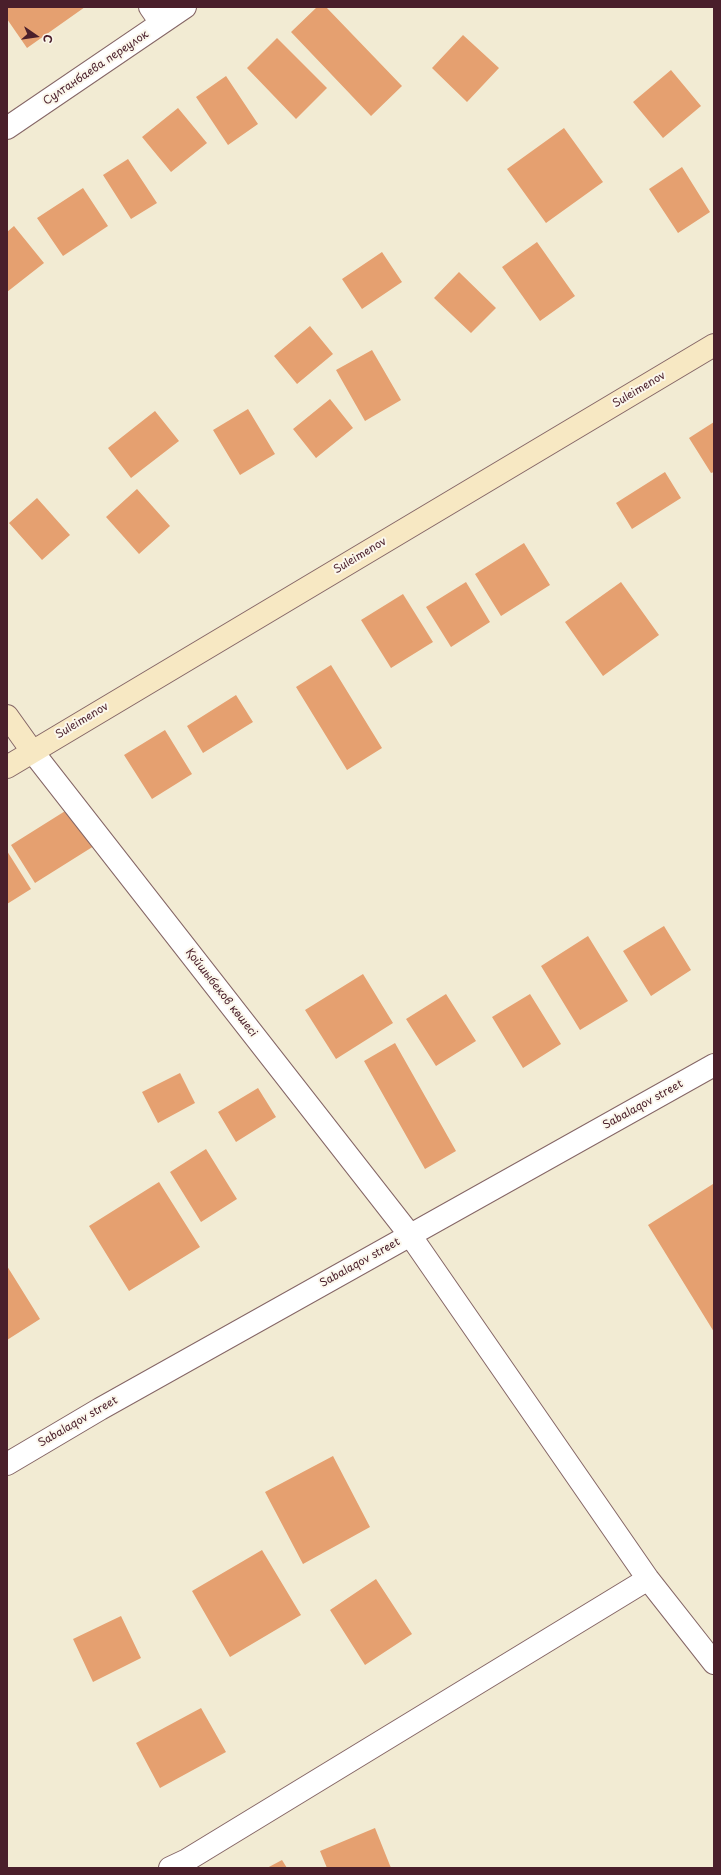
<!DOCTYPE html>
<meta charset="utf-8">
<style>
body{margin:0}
#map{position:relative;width:721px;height:1875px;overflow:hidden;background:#f2ebd3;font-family:"Playpen Sans",sans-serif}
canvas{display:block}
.frame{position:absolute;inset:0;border:8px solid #4a1f2b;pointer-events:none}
.north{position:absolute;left:16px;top:16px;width:40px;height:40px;-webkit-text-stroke:3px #fbf7ec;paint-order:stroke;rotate:103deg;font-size:11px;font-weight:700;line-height:16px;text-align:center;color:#4a1f2b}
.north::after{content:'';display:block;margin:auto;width:14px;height:18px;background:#4a1f2b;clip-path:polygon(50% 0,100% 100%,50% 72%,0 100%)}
</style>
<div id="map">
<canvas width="721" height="1875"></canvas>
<div class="frame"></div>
<div class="north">С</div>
</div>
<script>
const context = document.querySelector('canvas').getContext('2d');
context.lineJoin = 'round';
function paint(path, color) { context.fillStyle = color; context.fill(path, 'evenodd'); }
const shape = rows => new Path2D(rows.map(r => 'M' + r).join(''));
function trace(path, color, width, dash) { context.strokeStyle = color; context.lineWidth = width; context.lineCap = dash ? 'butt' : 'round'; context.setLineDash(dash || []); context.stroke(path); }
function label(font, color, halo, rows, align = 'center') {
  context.font = font + ' "Playpen Sans",sans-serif'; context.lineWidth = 4; context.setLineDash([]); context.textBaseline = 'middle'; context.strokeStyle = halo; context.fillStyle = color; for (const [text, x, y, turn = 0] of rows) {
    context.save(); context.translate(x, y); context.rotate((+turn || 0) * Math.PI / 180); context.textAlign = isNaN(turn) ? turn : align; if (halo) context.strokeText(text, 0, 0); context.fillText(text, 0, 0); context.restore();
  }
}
paint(shape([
 [7,7,85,7,27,48,7,19],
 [317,7,326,7,402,86,371,116,291,32],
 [463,35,499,68,467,102,432,68],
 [277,38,327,88,296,119,247,68],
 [671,70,701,106,663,138,633,102],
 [226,76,258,124,228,145,196,97],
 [178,108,207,143,171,172,142,137],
 [564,128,603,182,546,223,507,169],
 [128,159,157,203,131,219,103,175],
 [682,167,710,212,678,233,649,189],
 [83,188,108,226,63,256,37,218],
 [14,226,44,263,7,292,7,232],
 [537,242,575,296,540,321,502,267],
 [382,252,402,282,362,309,342,279],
 [459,272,496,308,471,333,434,298],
 [310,326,333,354,297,384,274,356],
 [372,350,401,400,365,421,336,370],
 [330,399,353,428,316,458,293,429],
 [248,409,275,454,240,475,213,430],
 [155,411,179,441,131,478,108,448],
 [714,422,714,472,711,473,689,438],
 [665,472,681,498,632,529,616,503],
 [137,489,170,526,139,554,106,517],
 [37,498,70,535,42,560,9,523],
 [524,543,550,585,501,616,475,574],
 [466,582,490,622,451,647,426,607],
 [621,582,659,635,603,676,565,622],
 [403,594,433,642,391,668,361,620],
 [331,665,382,748,347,770,296,687],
 [236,695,253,722,203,753,187,726],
 [165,730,192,774,152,799,124,755],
 [70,808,94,846,35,883,11,845],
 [7,851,31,889,7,904],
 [664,926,691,970,651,996,623,951],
 [588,936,628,1001,580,1030,541,966],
 [363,974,393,1023,336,1059,305,1010],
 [446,994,476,1041,436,1066,406,1019],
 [530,994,561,1044,523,1068,492,1017],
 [395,1043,456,1151,425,1169,364,1061],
 [180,1073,195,1103,158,1123,142,1092],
 [258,1088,276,1117,236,1142,218,1112],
 [206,1149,237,1199,201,1222,170,1172],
 [159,1182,200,1247,129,1291,89,1226],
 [713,1184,714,1185,714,1332,648,1225],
 [7,1266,40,1319,7,1340],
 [333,1456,370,1527,303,1564,265,1492],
 [262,1550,301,1615,230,1657,192,1591],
 [376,1579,412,1634,365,1665,330,1610],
 [121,1616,141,1658,93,1682,73,1639],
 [201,1708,226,1752,160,1788,136,1743],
 [375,1828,391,1868,327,1868,320,1851],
 [282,1860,287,1868,267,1868]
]), '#e5a070');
const street = shape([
 [150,7,161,23],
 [7,128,185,7],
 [32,751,410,1235,648,1579,714,1663],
 [7,1464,100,1409,714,1065],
 [170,1868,187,1860,648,1579]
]);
const secondary = shape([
 [7,716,32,751],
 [7,767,714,345]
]);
trace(street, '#856666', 24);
trace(secondary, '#856666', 24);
trace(street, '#fff', 22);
trace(secondary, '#f7e8c3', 22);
label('11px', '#4a1f2b', '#fbf7ec', [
 ["Султанбаева переулок",96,68,-34],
 ["Suleimenov",639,390,-31],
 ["Suleimenov",360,556,-31],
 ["Suleimenov",82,721,-31],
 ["Қойшыбеков көшесі",221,993,52],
 ["Sabalaqov street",643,1105,-29],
 ["Sabalaqov street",360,1263,-29],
 ["Sabalaqov street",78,1422,-30]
]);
</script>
